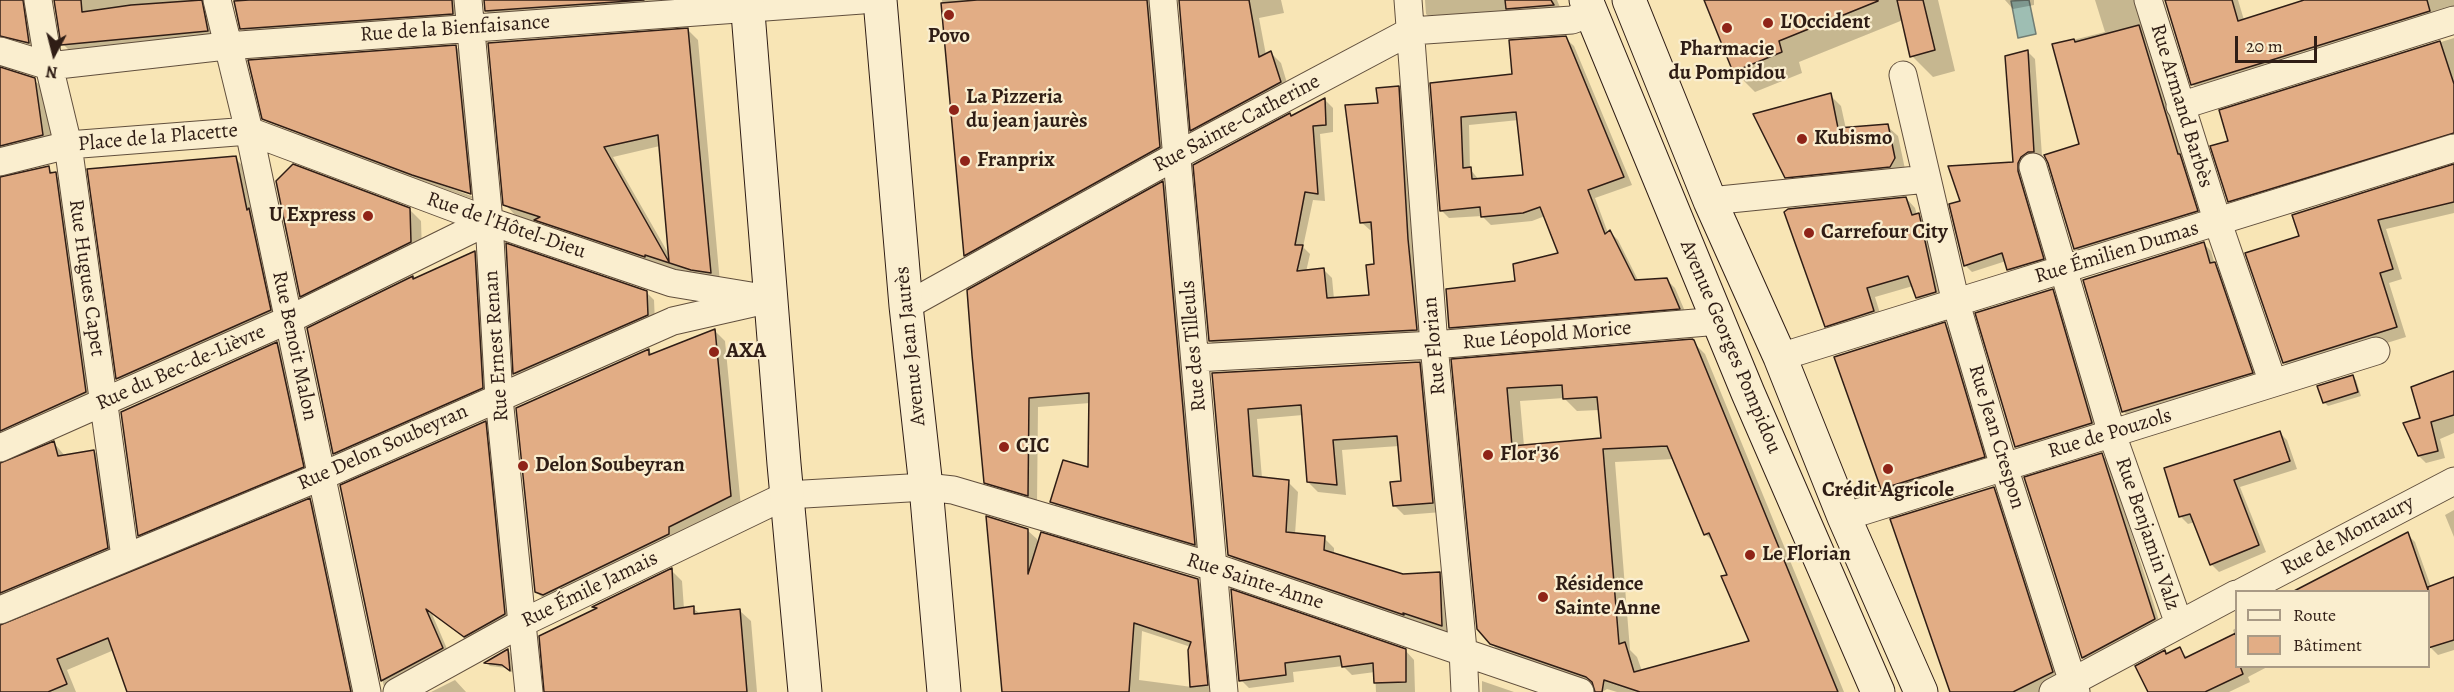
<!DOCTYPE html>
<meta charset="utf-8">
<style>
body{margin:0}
#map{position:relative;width:2454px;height:692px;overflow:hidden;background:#f8e5b5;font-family:Alegreya,serif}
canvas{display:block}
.legend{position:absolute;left:2235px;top:590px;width:195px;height:78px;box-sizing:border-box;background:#faeecf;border:2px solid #a99a85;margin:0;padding:8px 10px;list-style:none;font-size:18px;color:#2f1d15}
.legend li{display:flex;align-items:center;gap:12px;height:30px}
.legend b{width:30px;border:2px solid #a99a85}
.north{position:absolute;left:24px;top:24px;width:60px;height:60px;-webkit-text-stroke:4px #faeecf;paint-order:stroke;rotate:187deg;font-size:16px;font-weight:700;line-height:24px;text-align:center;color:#2f1d15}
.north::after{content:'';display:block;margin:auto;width:21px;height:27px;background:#2f1d15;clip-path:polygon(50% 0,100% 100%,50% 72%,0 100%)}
.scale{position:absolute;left:2235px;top:36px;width:82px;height:27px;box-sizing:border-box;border:3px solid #2f1d15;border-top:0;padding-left:8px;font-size:18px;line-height:21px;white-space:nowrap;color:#2f1d15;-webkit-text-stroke:4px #faeecf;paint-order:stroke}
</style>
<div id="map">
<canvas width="2454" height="692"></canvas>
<ul class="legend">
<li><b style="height:8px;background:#faeecf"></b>Route</li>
<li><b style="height:16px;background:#e2ad85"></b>Bâtiment</li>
</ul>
<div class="north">N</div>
<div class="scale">20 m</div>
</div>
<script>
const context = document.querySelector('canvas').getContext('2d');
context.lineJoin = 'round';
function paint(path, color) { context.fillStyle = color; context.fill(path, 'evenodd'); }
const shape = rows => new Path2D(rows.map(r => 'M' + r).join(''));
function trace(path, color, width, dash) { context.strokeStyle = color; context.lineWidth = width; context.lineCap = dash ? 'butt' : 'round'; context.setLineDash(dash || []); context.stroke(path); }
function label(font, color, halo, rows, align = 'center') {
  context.font = font + ' Alegreya,serif'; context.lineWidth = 4.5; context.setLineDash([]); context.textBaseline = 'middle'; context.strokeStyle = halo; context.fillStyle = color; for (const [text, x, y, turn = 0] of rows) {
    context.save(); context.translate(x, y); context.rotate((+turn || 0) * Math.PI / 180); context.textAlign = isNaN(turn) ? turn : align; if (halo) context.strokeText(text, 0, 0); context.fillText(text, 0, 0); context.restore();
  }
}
const water = shape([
 [2029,0,2036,34,2018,38,2011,1,2029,0]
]);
paint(water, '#9ebeb3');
trace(water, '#727e74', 1.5);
paint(shape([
 [0,0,37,0,39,53,0,50],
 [54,0,217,0,218,42,74,55,63,44],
 [233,0,468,0,464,24,253,39,242,28],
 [484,0,696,0,497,22,486,11],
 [942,0,1161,0,1170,157,975,265,966,255],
 [1180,0,1281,0,1284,13,1259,18,1266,55,1271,53,1281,63,1290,93,1202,140,1192,130],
 [1425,0,1557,0,1564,17,1438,25,1426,14],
 [1705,0,1938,0,1955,71,1933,77,1912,56,1903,20,1799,62,1802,73,1755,92,1734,71],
 [2005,0,2034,0,2034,5,2013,9],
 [2095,0,2145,0,2206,221,2085,258,2075,249,2081,145,2053,45,2105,32],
 [2166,0,2238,0,2244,20,2309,0,2454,0,2454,16,2202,94,2192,84],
 [688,30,698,40,720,283,655,266,546,229,539,223,515,215,505,204],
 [660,146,671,258,613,157],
 [1565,38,1574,46,1632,185,1595,198,1608,233,1610,232,1618,240,1639,282,1666,279,1675,288,1687,316,1458,336,1450,327,1560,255,1545,216,1532,221,1491,225,1482,216,1449,218,1441,210,1432,84,1514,76],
 [1519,120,1525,176,1479,180,1470,169,1469,125],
 [2454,38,2454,144,2239,211,2229,201,2230,142,2220,111],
 [456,47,464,55,478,195,269,120,269,123,477,198,478,201,273,127,264,118],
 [2028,52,2035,59,2050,266,2016,277,2008,269,2006,261,1972,272,1965,265,1962,202,2015,163],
 [0,69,34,80,46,91,54,146,0,161],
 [1398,88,1406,96,1424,338,1219,349,1210,341,1290,115,1292,117,1325,100,1333,108,1333,132,1320,134,1325,201,1313,200,1303,247,1310,254,1306,272,1324,270,1332,278,1334,299,1371,296,1375,266,1373,230,1370,230,1361,222,1379,104],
 [1830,95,1841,106,1846,129,1887,126,1898,136,1905,169,1797,187,1786,177],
 [235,158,244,167,279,319,126,387,118,378,89,171],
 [2454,166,2454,213,2386,229,2402,279,2389,283,2406,337,2294,372,2284,362,2300,237],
 [48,168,66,185,96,403,0,448,0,178],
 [1163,183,1172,192,1204,553,1061,511,1052,502,1090,469,1090,403,1038,407,1037,504,995,492,985,482,969,291],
 [1906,198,1915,208,1917,215,1928,224,1945,301,1926,307,1917,298,1913,286,1875,297,1882,320,1835,335,1826,326],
 [409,209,421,221,422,253,313,307,301,296],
 [2204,244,2211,251,2215,265,2222,272,2260,381,2131,419,2123,411],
 [508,246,646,292,654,300,655,323,523,381,515,374],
 [475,253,483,261,490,396,343,461,334,453,412,278,415,280],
 [2052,291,2060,299,2099,431,2024,454,2016,446],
 [1945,324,1955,335,1994,467,1893,499,1882,488],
 [715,331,725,341,741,507,547,602,536,592,649,351,653,355],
 [1692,341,1705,354,1844,692,1617,692,1607,689,1602,692,1504,657,1491,643,1453,361],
 [1564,398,1577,411,1599,410,1603,440,1524,446,1520,401],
 [1674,459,1705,534,1716,544,1729,576,1751,642,1642,671,1637,657,1630,650,1615,462],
 [277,344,284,351,310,474,147,542,139,535],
 [1419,363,1429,373,1442,512,1404,515,1394,505,1403,483,1399,446,1342,450,1346,495,1318,492,1308,482,1303,415,1257,419,1262,478,1288,482,1298,492,1295,534,1324,538,1334,548,1334,554,1403,576,1439,573,1449,583,1452,635,1239,565,1229,554,1213,374],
 [2454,373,2454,433,2440,439,2445,458,2426,463,2419,456,2422,419],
 [2352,376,2356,380,2361,396,2328,406,2324,402],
 [485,423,494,432,514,623,474,645,432,614,451,658,388,692,384,687,341,486],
 [2280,433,2287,440,2297,469,2240,487,2266,552,2219,572,2211,564,2195,522,2188,524,2180,516],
 [54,443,65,456,94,451,105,462,118,559,0,610,0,465],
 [2102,455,2109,462,2161,627,2090,665,2083,658,2026,478],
 [1993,488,2008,504,2063,692,1952,692],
 [310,500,320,511,359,692,128,692,114,650,67,670,76,692,0,692,0,627],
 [2454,510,2454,537,2445,515],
 [1027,530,1037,539,1037,548,1197,580,1207,589,1216,692,1003,692],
 [1142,631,1191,647,1192,687,1139,680],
 [2407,534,2415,542,2431,587,2454,620,2454,650,2438,655,2430,647,2428,592,2294,592],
 [671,570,682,581,684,609,693,608,700,614,740,611,751,621,757,692,545,692,597,609,595,607],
 [1232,592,1405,650,1414,660,1415,692,1376,692,1375,672,1352,675,1343,666,1293,672,1294,682,1249,688,1240,679],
 [2236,628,2236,666,2269,666,2248,677,2250,682,2229,692,2150,692,2164,652,2167,655,2179,649,2188,658,2235,636,2233,630],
 [508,650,511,654,513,673,507,668,490,666,487,663],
 [455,680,466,692,431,692],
 [1482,681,1514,692,1482,692]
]), '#0003');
const building = shape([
 [0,0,23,0,29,43,0,36,0,0],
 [54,0,81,0,82,12,131,5,202,0,208,31,61,45,54,0],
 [249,0,452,0,453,14,240,29,234,1,249,0],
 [484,0,644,0,485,11,484,0],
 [977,0,1147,0,1160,147,964,256,941,3,977,0],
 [1179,0,1249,0,1259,57,1271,51,1281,82,1190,131,1179,0],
 [1505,0,1551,0,1554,5,1506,9,1505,0],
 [1704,0,1878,0,1878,1,1779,41,1782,52,1733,72,1704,0],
 [1897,0,1923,0,1935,50,1910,57,1897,0],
 [2165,0,2232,0,2238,21,2304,0,2427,0,2430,11,2191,85,2165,0],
 [2139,25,2178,154,2180,154,2198,211,2074,249,2048,163,2044,155,2079,144,2052,44,2074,39,2075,42,2139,25],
 [688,28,711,273,691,270,645,255,645,257,534,220,540,217,503,205,488,43,688,28],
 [658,135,669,262,604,147,658,135],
 [1566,36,1624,177,1588,190,1605,234,1610,230,1635,280,1667,278,1680,309,1449,328,1446,289,1515,281,1513,264,1558,253,1540,207,1523,213,1481,217,1480,207,1440,211,1430,83,1512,74,1509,40,1566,36],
 [1516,112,1523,175,1472,179,1471,167,1463,168,1461,117,1516,112],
 [2440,41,2454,84,2454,133,2228,202,2210,146,2228,141,2219,110,2440,41],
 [456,45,471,194,412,175,262,119,248,60,456,45],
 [2028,50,2034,152,2028,152,2021,157,2018,163,2018,171,2044,259,2007,270,2002,253,1964,266,1949,204,1960,201,1948,166,2013,162,2005,56,2028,50],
 [0,67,35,78,43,135,0,146,0,67],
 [1399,86,1408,239,1417,330,1209,341,1193,165,1290,113,1291,116,1325,98,1326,125,1313,126,1318,194,1305,192,1295,245,1303,245,1297,271,1324,268,1327,298,1369,295,1366,265,1374,264,1371,222,1360,223,1345,105,1378,103,1376,88,1399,86],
 [1831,93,1838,128,1888,124,1895,158,1890,167,1785,178,1753,114,1831,93],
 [236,156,247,210,249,208,271,310,116,379,87,169,236,156],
 [293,164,410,208,411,242,300,297,276,181,293,164],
 [2454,164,2454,202,2378,220,2393,269,2380,273,2397,327,2283,363,2245,253,2299,236,2292,215,2454,164],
 [49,166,50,173,56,172,86,392,0,431,0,177,49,166],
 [1163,181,1195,545,1050,502,1063,460,1088,467,1089,393,1029,398,1028,496,984,483,972,355,967,290,1163,181],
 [1906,197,1912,215,1919,213,1936,292,1916,298,1908,276,1867,288,1874,311,1825,327,1784,212,1788,209,1906,197],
 [2204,242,2210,263,2215,262,2253,373,2122,412,2083,280,2204,242],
 [506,243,647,291,648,315,513,374,506,243],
 [475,251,483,388,333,454,307,328,413,276,413,279,475,251],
 [2053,289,2092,423,2015,447,1975,313,2053,289],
 [1945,322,1985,457,1881,489,1834,357,1945,322],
 [715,329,731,496,669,527,669,534,543,595,535,592,516,408,649,349,649,355,715,329],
 [1692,339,1694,340,1838,692,1640,692,1604,680,1602,692,1595,692,1592,682,1586,677,1490,644,1477,629,1451,359,1692,339],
 [1562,385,1563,399,1597,397,1601,438,1512,446,1507,388,1562,385],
 [1667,446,1704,535,1709,533,1727,575,1721,576,1749,641,1634,672,1625,642,1619,644,1603,449,1667,446],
 [277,342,304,467,138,536,121,412,277,342],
 [1420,362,1433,503,1393,506,1390,482,1401,481,1397,436,1333,440,1337,485,1307,482,1301,405,1248,409,1253,476,1289,480,1286,532,1325,536,1324,550,1403,574,1440,572,1442,626,1403,613,1404,615,1228,555,1212,373,1420,362],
 [2454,371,2454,415,2431,422,2438,451,2418,456,2403,423,2420,418,2411,387,2454,371],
 [2353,375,2358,392,2323,403,2317,386,2353,375],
 [486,421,505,614,464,637,426,609,443,648,381,681,340,485,486,421],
 [2280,431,2290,461,2234,480,2259,545,2210,565,2190,514,2179,517,2164,468,2280,431],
 [54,441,58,456,94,450,108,548,0,593,0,463,54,441],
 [2102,453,2155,619,2082,658,2024,477,2102,453],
 [1994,487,2053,672,2013,692,1950,692,1890,519,1994,487],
 [310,498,351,692,127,692,108,638,57,659,67,684,48,692,0,692,0,625,310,498],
 [986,516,1028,529,1028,574,1041,532,1198,579,1208,685,1190,687,1188,650,1191,642,1134,623,1129,692,1002,692,986,516],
 [2408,532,2428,590,2428,587,2454,577,2454,640,2428,648,2428,591,2294,591,2408,532],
 [672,568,674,609,694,606,694,614,740,609,747,692,544,692,539,636,597,608,592,607,672,568],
 [1231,589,1406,649,1406,682,1374,683,1373,663,1342,667,1340,656,1285,663,1286,675,1239,681,1231,589],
 [2236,633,2236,666,2240,666,2243,674,2205,692,2148,692,2135,666,2165,650,2166,654,2180,647,2185,658,2236,633],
 [508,649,510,671,502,665,484,663,508,649]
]);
paint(building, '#e2ad85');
trace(building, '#2f1d15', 1.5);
const street = shape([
 [38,0,49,66,68,145,125,557],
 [217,0,249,131,367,692],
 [468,0,489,221,499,398,529,692],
 [1163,0,1224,692],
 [1408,0,1434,345,1463,650,1465,692],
 [2148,0,2218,223,2273,383],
 [0,51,49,66,226,46,862,0],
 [1903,75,1956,303,2004,467,2076,692],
 [2180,106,2454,20],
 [0,162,68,145,249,131,489,221,672,283,757,297],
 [2033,167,2112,434,2179,624],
 [1710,201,1927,179],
 [906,306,1176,156,1411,31,1572,20,1591,13],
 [1780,357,2454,148],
 [1195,358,1434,345,1719,321],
 [0,448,288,320,489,221],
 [1844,517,2376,351],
 [2242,592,2454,481],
 [0,610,322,476,673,321,770,299],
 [397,692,522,623,787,495,926,487,953,490,1214,567,1580,692],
 [2053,692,2236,594]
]);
const secondary = shape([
 [747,0,784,464,805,692],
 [880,0,906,306,926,487,944,692],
 [1586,0,1748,393,1878,692],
 [1629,0,1710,201,1780,357,1844,517,1921,692]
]);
trace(street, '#614f3d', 29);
trace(secondary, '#2f1d15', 35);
trace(street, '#faeecf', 27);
trace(secondary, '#faeecf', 33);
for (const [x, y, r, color] of [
 [949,15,6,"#8f2418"],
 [1768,23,6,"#8f2418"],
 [1727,28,6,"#8f2418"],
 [954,110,6,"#8f2418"],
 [1802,139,6,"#8f2418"],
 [965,161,6,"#8f2418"],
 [368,216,6,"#8f2418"],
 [1809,233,6,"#8f2418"],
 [714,352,6,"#8f2418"],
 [1004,447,6,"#8f2418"],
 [1488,455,6,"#8f2418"],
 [523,466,6,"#8f2418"],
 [1888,469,6,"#8f2418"],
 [1750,555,6,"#8f2418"],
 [1543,597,6,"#8f2418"]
]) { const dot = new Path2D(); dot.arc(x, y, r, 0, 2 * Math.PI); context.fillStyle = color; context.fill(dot); trace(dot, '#faeecf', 2); }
label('bold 21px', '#2f1d15', '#faeecf', [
 ["L'Occident",1780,23],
 ["Povo",949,37,"center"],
 ["Pharmacie",1727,50,"center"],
 ["du Pompidou",1727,74,"center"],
 ["La Pizzeria",966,98],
 ["du jean jaurès",966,122],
 ["Kubismo",1814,139],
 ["Franprix",977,161],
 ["U Express",356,216,"right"],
 ["Carrefour City",1821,233],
 ["AXA",726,352],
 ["CIC",1016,447],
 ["Flor'36",1500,455],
 ["Delon Soubeyran",535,466],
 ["Crédit Agricole",1888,491,"center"],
 ["Le Florian",1762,555],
 ["Résidence",1555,585],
 ["Sainte Anne",1555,609]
], 'left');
label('21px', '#2f1d15', '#faeecf', [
 ["Rue de la Bienfaisance",455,29,-4],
 ["Rue Armand Barbès",2181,106,73],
 ["Rue Sainte-Catherine",1237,124,-28],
 ["Place de la Placette",158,138,-5],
 ["Rue de l'Hôtel-Dieu",506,226,19],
 ["Rue Émilien Dumas",2117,253,-17],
 ["Rue Hugues Capet",86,278,82],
 ["Rue Léopold Morice",1547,336,-5],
 ["Rue Benoit Malon",294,346,78],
 ["Rue Ernest Renan",497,346,-94],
 ["Avenue Jean Jaurès",911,346,-96],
 ["Rue des Tilleuls",1194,346,-95],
 ["Rue Florian",1435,346,-95],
 ["Avenue Georges Pompidou",1730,347,67],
 ["Rue du Bec-de-Lièvre",181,368,-24],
 ["Rue de Pouzols",2110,434,-17],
 ["Rue Jean Crespon",1996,437,73],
 ["Rue Delon Soubeyran",383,448,-24],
 ["Rue Benjamin Valz",2147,534,71],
 ["Rue de Montaury",2348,536,-28],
 ["Rue Sainte-Anne",1255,582,18],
 ["Rue Émile Jamais",590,590,-26]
]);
</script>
